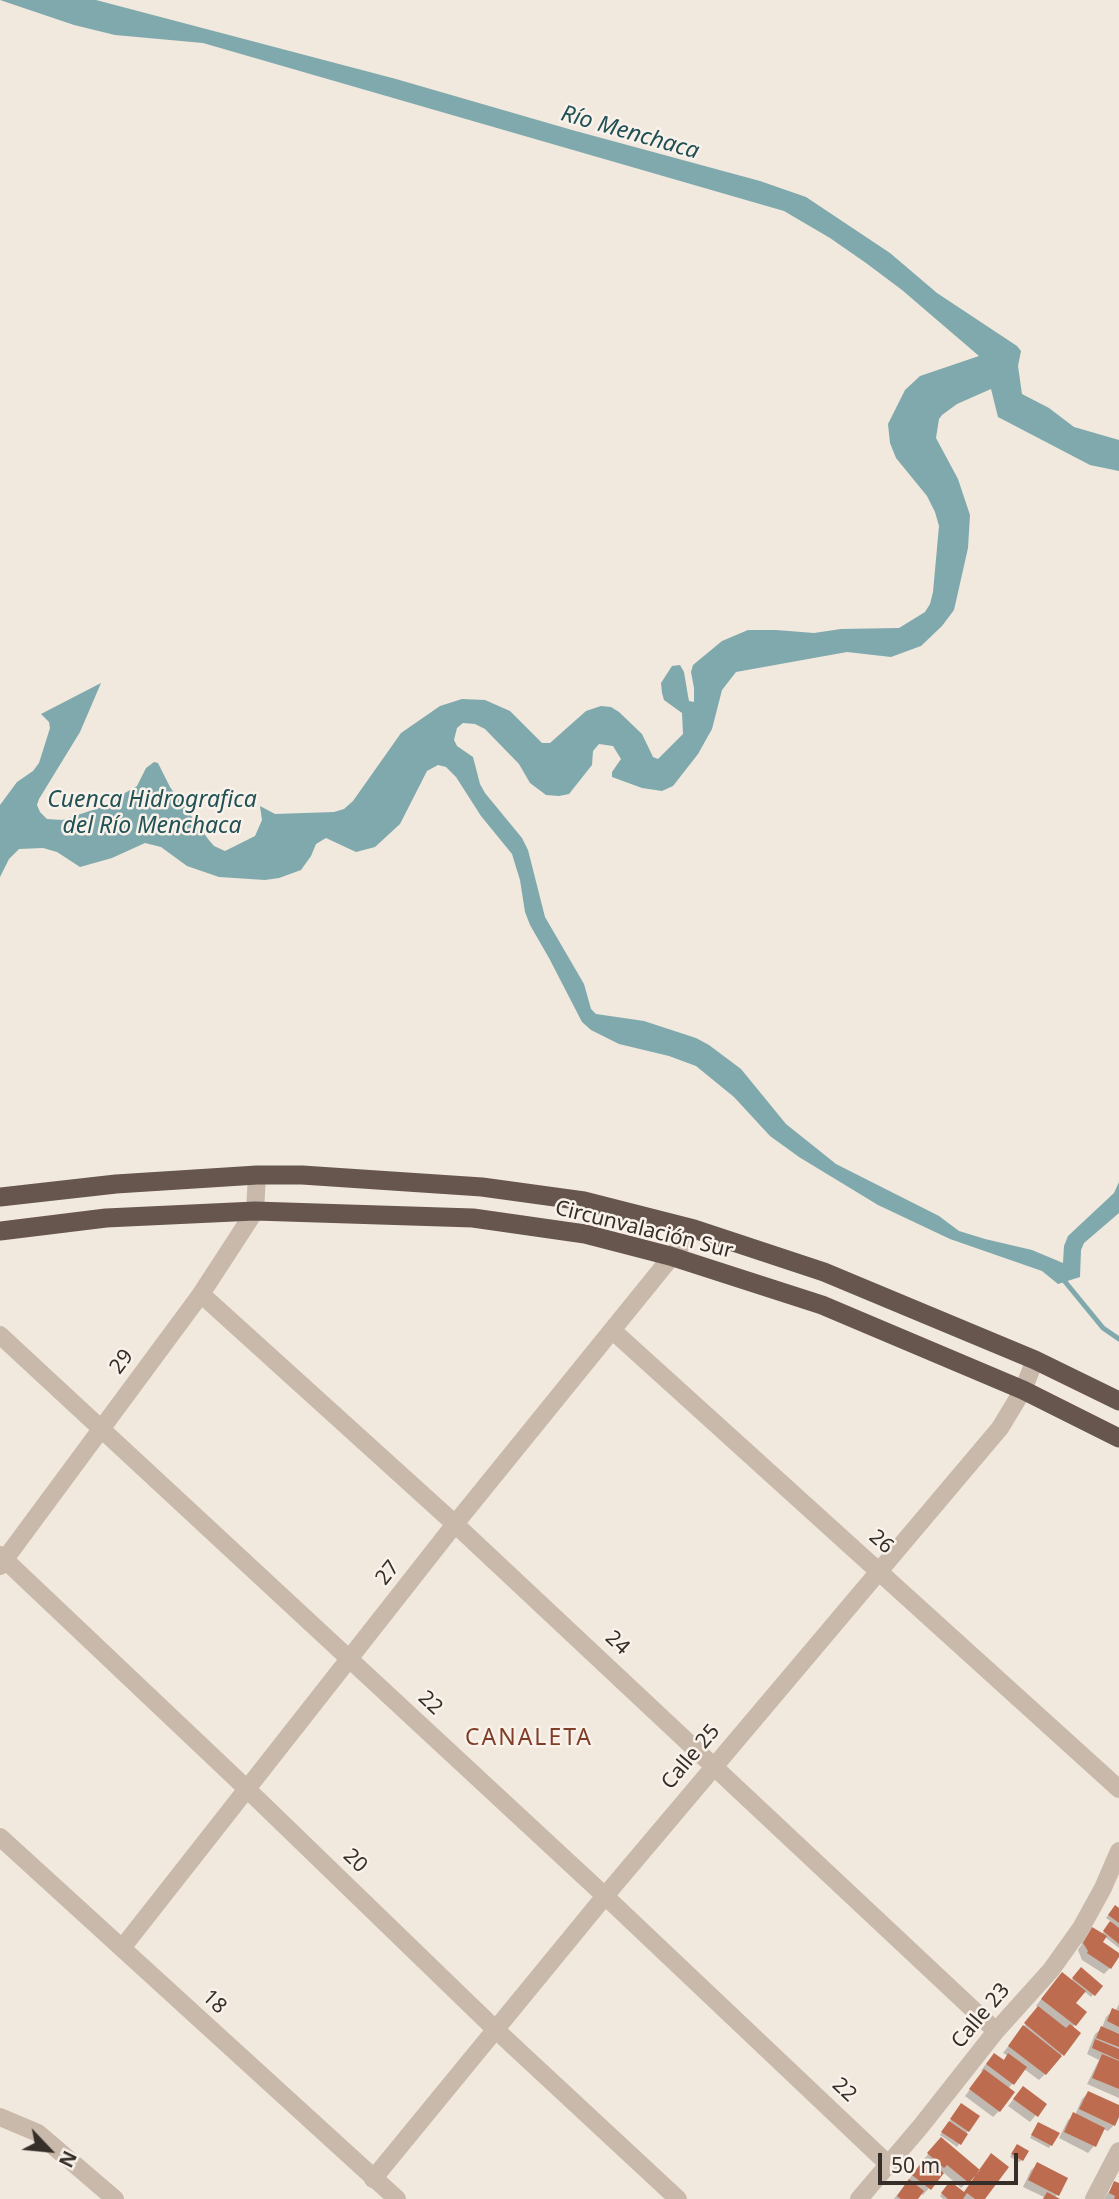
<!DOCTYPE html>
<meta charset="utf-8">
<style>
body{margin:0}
#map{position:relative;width:1119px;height:2199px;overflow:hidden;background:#f1e8de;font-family:"Noto Sans",sans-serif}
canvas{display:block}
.north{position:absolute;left:14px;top:2115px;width:70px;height:70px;-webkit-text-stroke:5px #f9f2ea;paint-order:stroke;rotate:116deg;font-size:19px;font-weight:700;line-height:28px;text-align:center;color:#362e29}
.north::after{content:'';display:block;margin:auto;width:24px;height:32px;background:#362e29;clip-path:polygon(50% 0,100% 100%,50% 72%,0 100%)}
.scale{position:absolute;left:878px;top:2153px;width:140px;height:32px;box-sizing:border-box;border:4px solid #362e29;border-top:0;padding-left:9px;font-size:21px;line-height:24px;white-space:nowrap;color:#362e29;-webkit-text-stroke:5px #f9f2ea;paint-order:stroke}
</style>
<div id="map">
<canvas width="1119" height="2199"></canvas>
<div class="north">N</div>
<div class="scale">50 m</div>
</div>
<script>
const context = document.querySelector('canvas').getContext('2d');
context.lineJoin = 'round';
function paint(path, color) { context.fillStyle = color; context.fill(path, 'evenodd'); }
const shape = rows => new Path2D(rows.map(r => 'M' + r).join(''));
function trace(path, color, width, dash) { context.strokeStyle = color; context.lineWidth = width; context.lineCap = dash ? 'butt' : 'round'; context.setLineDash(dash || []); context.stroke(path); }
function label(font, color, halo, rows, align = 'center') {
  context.font = font + ' "Noto Sans",sans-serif'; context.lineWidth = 5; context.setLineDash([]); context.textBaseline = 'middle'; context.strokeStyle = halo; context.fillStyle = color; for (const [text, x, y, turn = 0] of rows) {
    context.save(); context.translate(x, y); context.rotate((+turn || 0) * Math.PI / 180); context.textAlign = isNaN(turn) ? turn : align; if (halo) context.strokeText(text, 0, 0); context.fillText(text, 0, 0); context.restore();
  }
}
paint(shape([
 [0,0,96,0,396,79,572,130,760,181,806,197,890,253,937,293,1017,346,1021,351,1018,366,1022,394,1049,408,1074,427,1119,440,1119,471,1090,465,998,417,991,389,957,404,942,415,939,419,936,438,958,479,970,515,968,548,954,610,942,626,921,646,891,657,847,652,736,672,722,690,712,729,698,754,673,786,662,791,642,788,612,777,612,772,621,759,613,746,599,744,593,751,592,765,569,794,559,796,546,795,530,783,519,764,485,729,475,724,463,723,457,728,454,740,457,746,473,757,480,784,485,793,522,838,528,850,545,917,584,984,591,1009,596,1014,644,1021,696,1038,709,1045,741,1069,786,1124,836,1164,939,1216,959,1231,985,1239,1032,1250,1063,1263,1064,1246,1068,1236,1114,1193,1119,1182,1119,1213,1084,1243,1081,1250,1080,1277,1058,1284,1042,1271,950,1239,878,1205,799,1157,770,1136,734,1097,696,1066,669,1056,619,1044,591,1030,582,1022,549,958,530,925,525,912,520,880,512,854,481,816,456,777,446,767,438,765,427,771,400,824,375,847,356,852,326,838,316,844,311,856,301,870,279,878,265,880,219,877,187,866,161,847,145,843,112,858,80,867,57,852,43,848,19,849,9,859,0,877,0,805,17,782,33,771,39,763,50,728,49,722,41,714,101,683,80,732,39,799,37,805,40,812,47,819,62,820,99,808,137,786,146,768,154,762,158,763,170,787,208,839,214,846,225,851,255,836,262,820,260,806,275,814,334,812,344,809,353,801,401,733,440,706,462,699,485,700,510,711,542,743,550,743,586,711,601,706,611,707,619,712,642,734,653,757,658,759,683,734,682,713,664,700,662,693,661,683,672,666,680,665,684,672,688,696,689,701,694,702,694,688,691,672,693,665,722,641,748,630,776,630,814,633,841,629,899,628,925,612,930,604,933,592,939,526,935,512,927,496,896,458,890,443,888,424,905,390,920,376,979,356,902,290,866,263,830,238,784,211,203,43,115,35,74,25]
]), '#7fa9ac');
paint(shape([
 [1119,1908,1119,1948,1105,1937,1101,1943,1110,1968,1104,1974,1082,1960,1078,1950,1082,1944,1081,1943,1092,1929,1101,1935,1112,1922,1106,1918,1112,1910],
 [1081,1970,1101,1986,1091,1997,1084,1991,1074,2003,1085,2012,1072,2028,1079,2034,1045,2074,1039,2080,1024,2069,1008,2089,999,2111,993,2117,965,2096,983,2072,981,2071,988,2061,1003,2061,1008,2056,1003,2053,1039,2007,1036,2006,1056,1980,1071,1981],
 [1119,2004,1119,2098,1087,2084,1099,2060,1087,2054,1095,2034,1102,2028,1106,2017,1113,2010,1115,2012],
 [1088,2093,1119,2107,1119,2113,1114,2125,1108,2131,1103,2129,1094,2146,1088,2153,1059,2138,1068,2120,1075,2115,1082,2099],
 [1017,2095,1045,2104,1030,2122,1008,2106],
 [961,2105,968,2131,957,2147,940,2135],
 [1036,2127,1051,2145,1049,2148,1030,2138],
 [935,2145,978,2171,985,2162,983,2199,943,2199,940,2196,950,2183,959,2190,961,2188,943,2172,923,2195,920,2193,916,2199,894,2199],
 [976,2174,978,2175,964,2194,959,2190],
 [1015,2149,1022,2160,1019,2162,1010,2157],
 [1038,2164,1057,2195,1054,2198,1056,2199,1043,2199,1044,2197,1023,2187,1031,2170],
 [1114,2183,1119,2185,1119,2199,1104,2199]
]), '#0003');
trace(shape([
 [1062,1278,1103,1328,1119,1339]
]), '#7fa9ac', 5);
paint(shape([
 [1115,1905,1119,1908,1119,1923,1108,1915],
 [1110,1921,1119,1928,1119,1944,1103,1931],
 [1092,1927,1107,1936,1103,1942,1119,1953,1119,1957,1111,1969,1087,1953,1088,1951,1083,1943],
 [1081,1967,1103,1986,1095,1996,1072,1978],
 [1062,1972,1086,1991,1076,2003,1087,2012,1076,2026,1041,1999],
 [1038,2006,1066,2028,1070,2024,1081,2033,1064,2056,1024,2023],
 [1112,2008,1119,2011,1119,2027,1107,2021],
 [1023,2025,1062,2056,1046,2075,1008,2046],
 [1101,2026,1119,2034,1119,2047,1096,2038],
 [1095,2039,1119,2049,1119,2060,1092,2048],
 [994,2053,1004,2060,1008,2053,1027,2067,1014,2085,986,2064],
 [1102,2054,1119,2061,1119,2089,1092,2078],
 [984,2069,1015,2092,1000,2112,969,2089],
 [1023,2086,1047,2104,1038,2117,1013,2099],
 [1088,2091,1119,2105,1119,2117,1115,2126,1079,2109],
 [961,2103,980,2116,969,2132,950,2119],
 [1073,2112,1105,2128,1096,2147,1064,2132],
 [949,2121,968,2134,961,2145,941,2132],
 [1038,2122,1060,2133,1052,2146,1031,2135],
 [941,2137,980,2170,969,2183,947,2165,944,2168,927,2153],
 [1017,2144,1029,2151,1023,2161,1011,2154],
 [991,2153,1009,2167,985,2199,975,2199,967,2193,963,2199,948,2199,941,2193,950,2181,964,2192],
 [925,2158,944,2173,931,2190,912,2175],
 [1037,2162,1068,2178,1059,2196,1028,2180],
 [909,2179,924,2191,918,2199,901,2199,897,2196],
 [1114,2181,1119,2183,1119,2199,1114,2199,1115,2196,1109,2193],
 [1047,2192,1060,2199,1043,2199]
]), '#be6c4f');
trace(shape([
 [201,1294,455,1524,996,2031],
 [612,1330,1119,1789],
 [0,1335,605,1896,888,2164],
 [0,1555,247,1789,495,2029,678,2199],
 [0,1566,201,1294,255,1211,257,1175],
 [122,1948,455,1524,694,1229],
 [0,2117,38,2133,115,2199],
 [373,2179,605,1896,1000,1428,1023,1390,1035,1360],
 [859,2199,921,2126,996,2031,1051,1970,1081,1928,1103,1888,1119,1851],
 [1094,2199,1119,2151]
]), '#c8b9aa', 18);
trace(shape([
 [0,1837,397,2199]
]), '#c8b9aa', 18);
trace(shape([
 [0,1197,116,1184,257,1175,302,1175,482,1187,584,1201,694,1229,824,1272,1035,1360,1119,1401],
 [0,1231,106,1218,255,1211,473,1218,585,1234,670,1256,822,1305,1023,1390,1119,1438]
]), '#67564e', 19);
label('21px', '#362e29', '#f9f2ea', [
 ["Circunvalación Sur",644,1230,14],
 ["29",122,1362,-53],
 ["26",881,1542,42],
 ["27",388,1573,-52],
 ["24",617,1643,43],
 ["22",430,1703,43],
 ["Calle 25",691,1757,-50],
 ["20",355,1861,44],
 ["18",214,2002,43],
 ["Calle 23",981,2016,-50],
 ["22",844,2090,43]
]);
label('italic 23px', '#215155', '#f9f2ea', [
 ["Río Menchaca",630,133,16],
 ["Cuenca Hidrografica",152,800],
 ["del Río Menchaca",152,826]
]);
context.letterSpacing = '2px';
label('23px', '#803e28', '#f9f2ea', [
 ["CANALETA",529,1738]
]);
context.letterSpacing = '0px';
</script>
